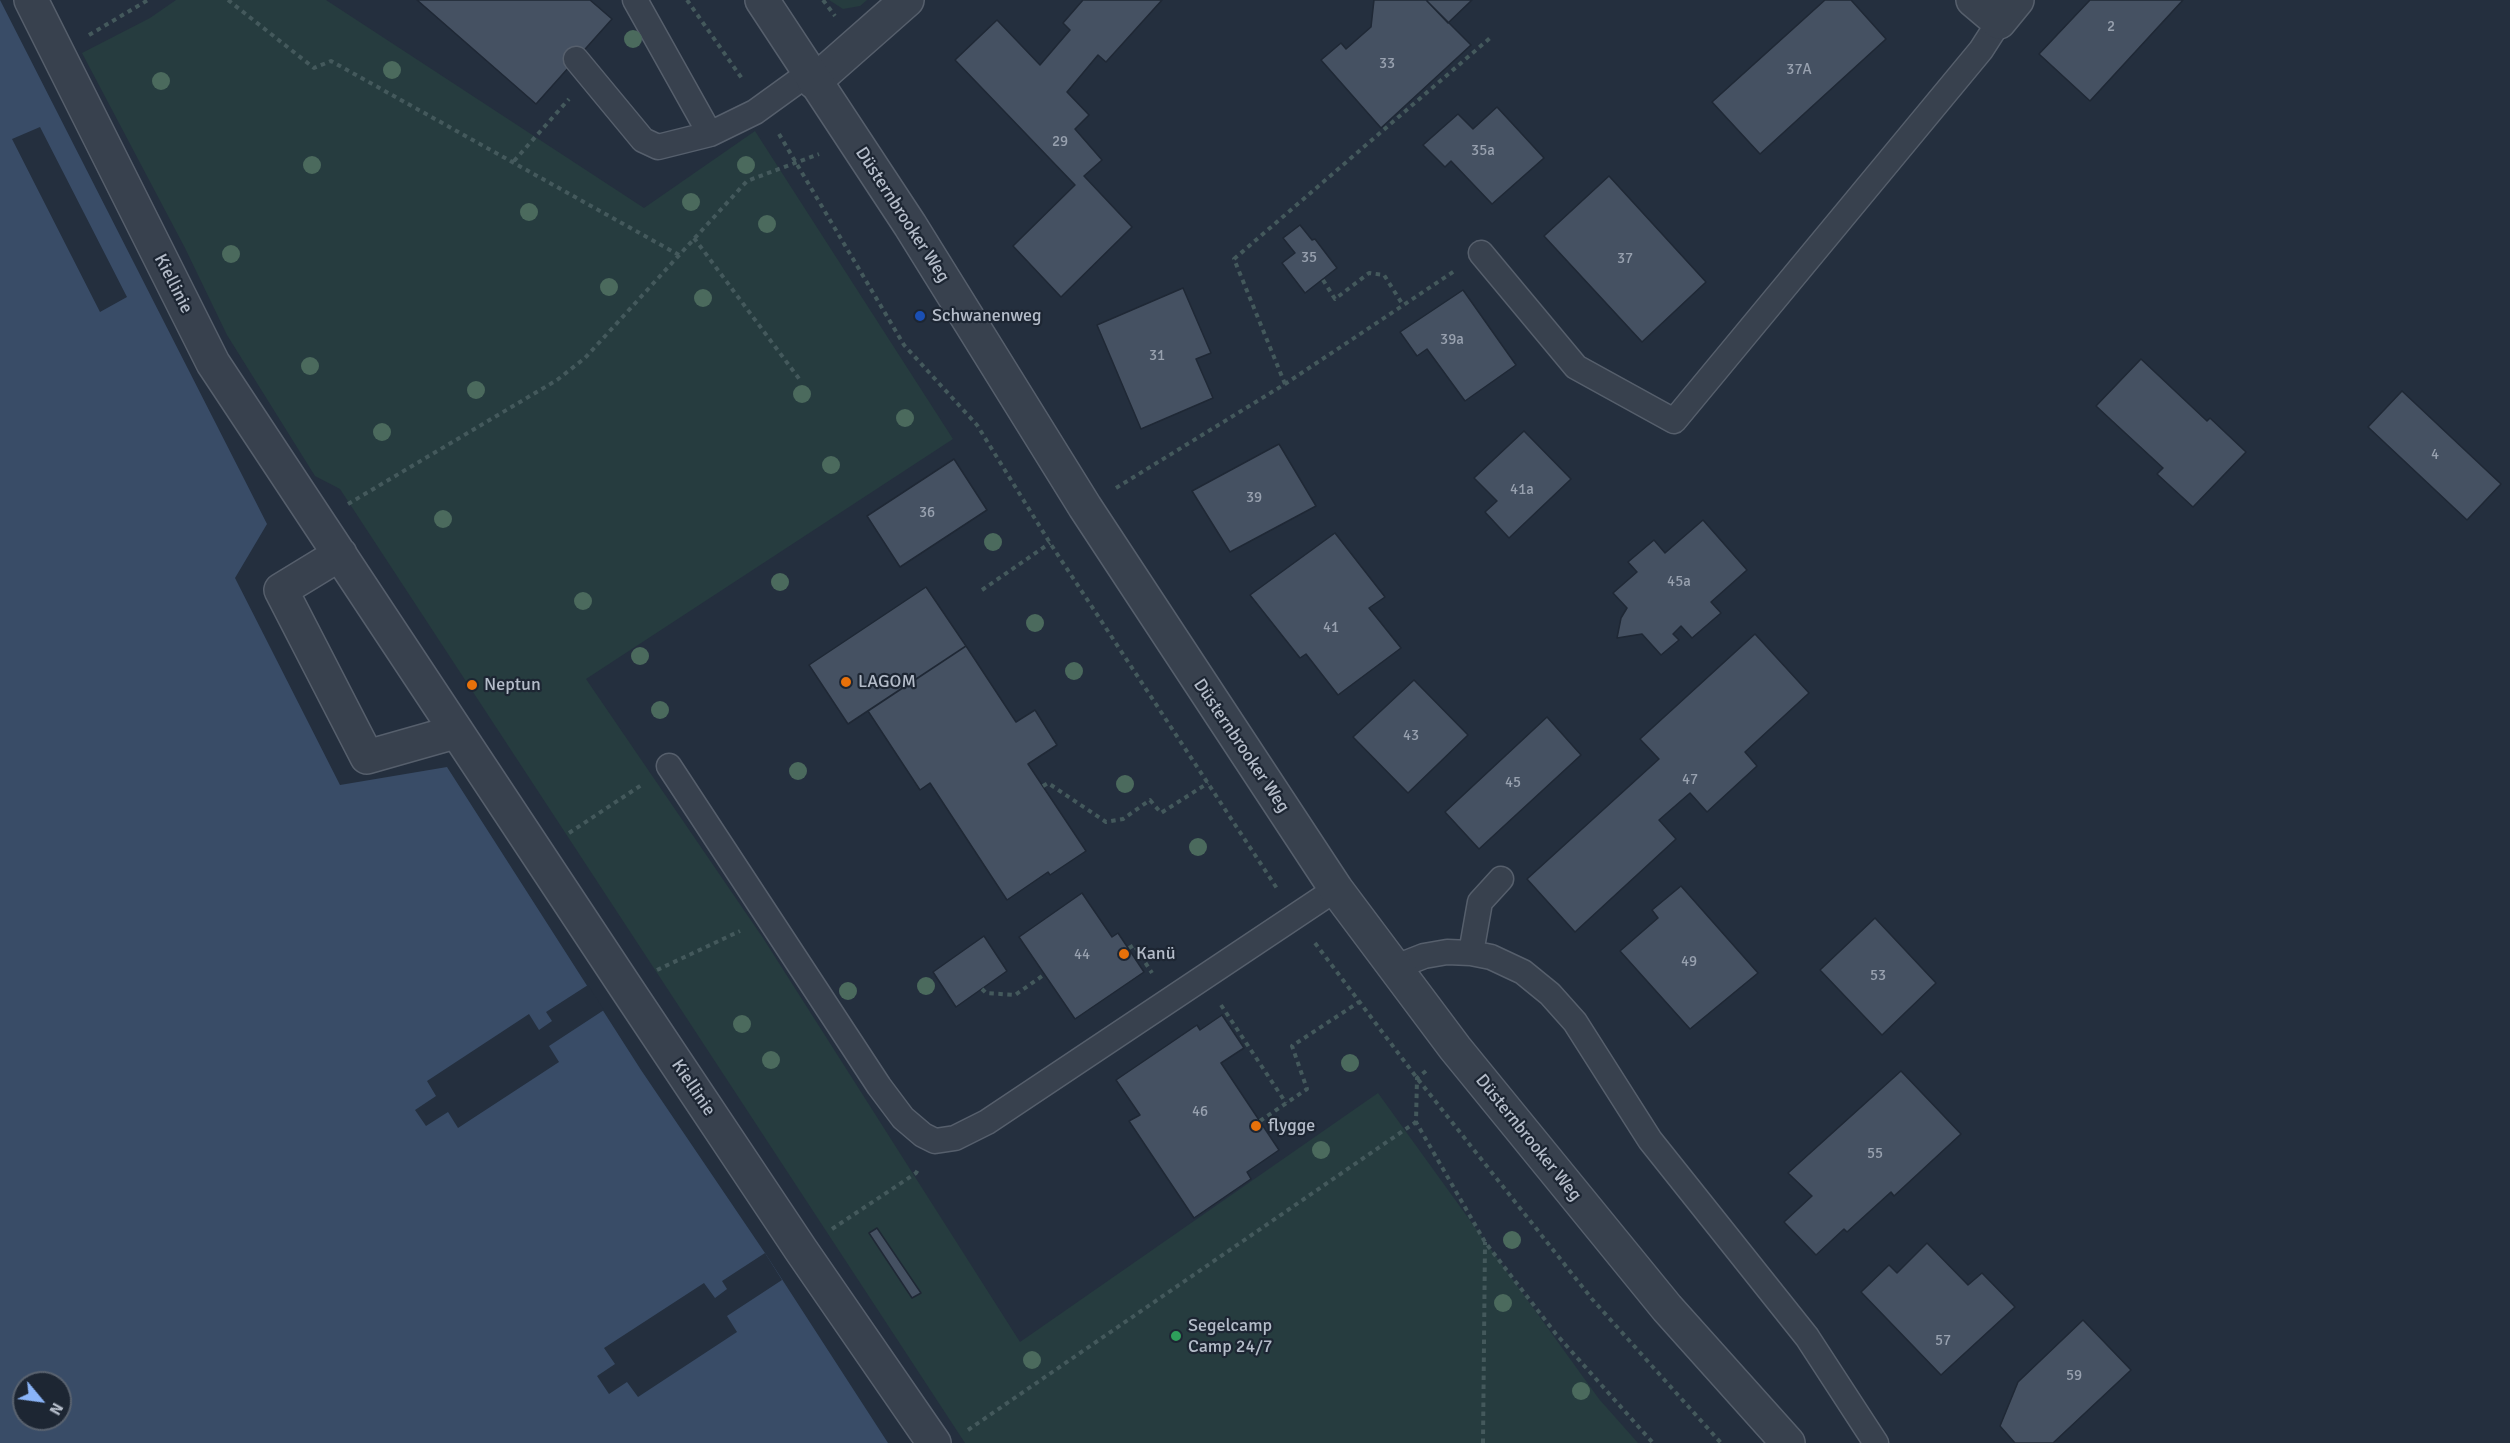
<!DOCTYPE html>
<meta charset="utf-8">
<style>
body{margin:0}
#map{position:relative;width:2510px;height:1443px;overflow:hidden;background:#242f3e;font-family:Signika,sans-serif}
canvas{display:block}
.north{position:absolute;left:12px;top:1371px;width:60px;height:60px;box-sizing:border-box;background:#1d2633;border:2px solid #59626f;border-radius:50%;rotate:119deg;font-size:16px;font-weight:700;line-height:24px;text-align:center;color:#b4bcc9}
.north::after{content:'';display:block;margin:auto;width:21px;height:27px;background:#8ab4f8;clip-path:polygon(50% 0,100% 100%,50% 72%,0 100%)}
</style>
<div id="map">
<canvas width="2510" height="1443"></canvas>
<div class="north">N</div>
</div>
<script>
const context = document.querySelector('canvas').getContext('2d');
context.lineJoin = 'round';
function paint(path, color) { context.fillStyle = color; context.fill(path, 'evenodd'); }
const shape = rows => new Path2D(rows.map(r => 'M' + r).join(''));
function trace(path, color, width, dash) { context.strokeStyle = color; context.lineWidth = width; context.lineCap = dash ? 'butt' : 'round'; context.setLineDash(dash || []); context.stroke(path); }
function label(font, color, halo, rows, align = 'center') {
  context.font = font + ' Signika,sans-serif'; context.lineWidth = 4.5; context.setLineDash([]); context.textBaseline = 'middle'; context.strokeStyle = halo; context.fillStyle = color; for (const [text, x, y, turn = 0] of rows) {
    context.save(); context.translate(x, y); context.rotate((+turn || 0) * Math.PI / 180); context.textAlign = isNaN(turn) ? turn : align; if (halo) context.strokeText(text, 0, 0); context.fillText(text, 0, 0); context.restore();
  }
}
paint(shape([
 [176,0,326,0,644,208,755,131,953,439,586,679,763,938,1020,1342,1378,1093,1599,1399,1638,1443,965,1443,340,489,315,476,227,335,185,248,82,53,150,18],
 [829,0,867,0,860,6,843,9]
]), '#263c3f');
paint(shape([
 [0,0,267,524,235,578,340,785,447,767,641,1070,765,1253,888,1443,0,1443],
 [24,1383,60,1383,60,1419,24,1419]
]), '#394c67');
paint(shape([
 [40,127,127,297,100,312,12,139],
 [588,985,604,1010,549,1046,559,1062,458,1128,448,1112,426,1126,415,1110,436,1096,427,1081,529,1014,539,1030,552,1021,546,1012],
 [765,1253,782,1280,727,1316,737,1332,638,1397,627,1382,609,1394,597,1376,615,1364,604,1348,704,1283,715,1298,727,1289,722,1281]
]), '#242f3e');
const building = shape([
 [417,0,590,0,612,19,536,104,417,0],
 [1083,0,1162,0,1106,62,1098,55,1067,92,1089,115,1075,129,1102,160,1084,176,1132,227,1061,297,1013,246,1075,185,955,60,997,20,1040,65,1070,30,1063,23,1083,0],
 [1374,0,1426,0,1471,45,1381,128,1321,60,1341,43,1346,49,1371,27,1374,0],
 [1426,0,1472,0,1448,23,1426,0],
 [1825,0,1851,0,1886,39,1760,154,1712,102,1825,0],
 [2090,0,2183,0,2090,101,2039,54,2090,0],
 [1497,107,1544,158,1492,204,1451,161,1445,167,1423,145,1458,114,1473,129,1497,107],
 [1609,176,1706,282,1642,342,1544,236,1609,176],
 [1300,225,1312,240,1315,239,1337,268,1305,293,1282,263,1295,253,1283,238,1300,225],
 [1183,288,1211,353,1196,359,1213,398,1141,429,1097,325,1183,288],
 [1463,290,1516,365,1465,401,1427,349,1417,356,1400,332,1463,290],
 [2141,359,2207,421,2210,418,2246,452,2193,507,2157,474,2163,468,2096,406,2141,359],
 [2402,391,2501,484,2467,520,2368,427,2402,391],
 [1524,431,1571,479,1509,538,1485,512,1497,501,1474,478,1524,431],
 [1279,444,1316,506,1230,552,1192,491,1279,444],
 [954,459,987,510,900,567,867,516,954,459],
 [1703,520,1747,570,1711,602,1721,613,1692,638,1681,626,1673,634,1679,640,1661,655,1642,634,1617,638,1621,618,1627,608,1613,593,1637,572,1628,562,1654,540,1665,553,1703,520],
 [1335,533,1385,597,1369,608,1401,648,1338,695,1306,654,1300,658,1250,595,1335,533],
 [926,587,966,646,848,724,809,665,926,587],
 [1755,634,1809,693,1745,752,1757,766,1707,812,1690,793,1659,820,1676,839,1575,932,1527,879,1659,759,1640,739,1755,634],
 [966,646,1016,722,1035,710,1057,745,1028,764,1086,851,1050,875,1048,872,1007,900,930,783,920,790,868,711,966,646],
 [1414,680,1468,735,1408,793,1353,737,1414,680],
 [1547,717,1581,755,1479,849,1445,812,1547,717],
 [1681,886,1758,973,1690,1029,1620,951,1658,918,1652,910,1681,886],
 [1082,893,1112,937,1118,933,1144,972,1075,1019,1019,937,1082,893],
 [1875,918,1936,983,1882,1035,1820,970,1875,918],
 [984,936,1007,971,956,1007,933,972,984,936],
 [1222,1015,1244,1048,1221,1063,1279,1150,1247,1172,1251,1179,1194,1218,1129,1121,1140,1115,1116,1080,1197,1025,1200,1030,1222,1015],
 [1901,1071,1961,1134,1894,1196,1891,1192,1847,1232,1844,1229,1816,1255,1784,1222,1812,1196,1788,1173,1901,1071],
 [877,1228,921,1293,912,1298,869,1233,877,1228],
 [1927,1243,1968,1285,1982,1273,2015,1307,1941,1375,1861,1292,1889,1265,1897,1273,1927,1243],
 [2083,1320,2131,1370,2053,1443,2015,1443,2000,1426,2018,1382,2083,1320]
]);
paint(building, '#455162');
trace(building, '#1f2835', 1.5);
const service = shape([
 [635,0,710,134],
 [576,59,643,140,658,147,710,134,755,112,809,73],
 [1481,253,1576,367,1674,421,1981,50,1999,22],
 [669,766,879,1086,903,1118,923,1135,935,1141,955,1138,987,1122,1336,889],
 [1471,953,1480,902,1501,879],
 [1396,967,1424,956,1447,952,1471,953,1491,957,1523,972,1550,994,1575,1022,1650,1140,1807,1337,1876,1443]
]);
const pedestrian = shape([
 [31,0,213,363,625,986,801,1250,934,1443],
 [340,554,281,590,367,757,455,732]
]);
const minor = shape([
 [1973,0,1999,22,2017,0],
 [814,82,907,0]
]);
const tertiary = shape([
 [762,0,910,225,1085,507,1336,889,1455,1048,1667,1308,1788,1443]
]);
trace(service, '#565f6c', 27);
trace(pedestrian, '#565f6c', 36);
trace(minor, '#565f6c', 36);
trace(tertiary, '#565f6c', 36);
trace(shape([
 [228,0,314,68,331,61,679,255],
 [687,0,743,80],
 [823,0,835,16],
 [89,35,148,0],
 [779,134,904,345,977,425,1050,543,1278,890],
 [514,161,569,99],
 [694,238,800,380],
 [1323,280,1335,299,1369,273,1384,275,1403,305],
 [1285,384,1234,259,1490,38],
 [1116,488,1285,384,1456,270],
 [348,504,557,380,585,358,747,181,819,154],
 [982,590,1050,543],
 [1043,786,1048,783,1106,822,1123,819,1150,800,1161,813,1208,783],
 [569,833,643,784],
 [1315,943,1417,1078,1592,1299,1721,1443],
 [1129,948,1134,945,1152,973],
 [657,970,740,931],
 [982,989,986,993,1015,995,1045,974],
 [1221,1005,1286,1103],
 [1426,1071,1417,1078,1416,1122,1485,1242,1556,1334,1653,1443],
 [1260,1121,1307,1089,1292,1046,1359,1002],
 [832,1229,916,1173,919,1168],
 [968,1430,1416,1122],
 [1483,1443,1485,1242]
]), '#44595c', 4, [4.5, 4.5]);
trace(service, '#38414e', 24);
trace(pedestrian, '#38414e', 33);
trace(minor, '#38414e', 33);
trace(tertiary, '#38414e', 33);
context.fillStyle = '#4b6a5d';
for (const [x, y] of [
 [633,39],
 [392,70],
 [161,81],
 [312,165],
 [746,165],
 [691,202],
 [529,212],
 [767,224],
 [231,254],
 [609,287],
 [703,298],
 [310,366],
 [476,390],
 [802,394],
 [905,418],
 [382,432],
 [831,465],
 [443,519],
 [993,542],
 [780,582],
 [583,601],
 [1035,623],
 [640,656],
 [1074,671],
 [660,710],
 [798,771],
 [1125,784],
 [1198,847],
 [926,986],
 [848,991],
 [742,1024],
 [771,1060],
 [1350,1063],
 [1321,1150],
 [1512,1240],
 [1503,1303],
 [1032,1360],
 [1581,1391]
]) { context.beginPath(); context.arc(x, y, 9, 0, 2 * Math.PI); context.fill(); }
for (const [x, y, r, color] of [
 [920,316,6,"#1a4fb4"],
 [846,682,6,"#e8710a"],
 [472,685,6,"#e8710a"],
 [1124,954,6,"#e8710a"],
 [1256,1126,6,"#e8710a"],
 [1176,1336,6,"#2e9e5b"]
]) { const dot = new Path2D(); dot.arc(x, y, r, 0, 2 * Math.PI); context.fillStyle = color; context.fill(dot); trace(dot, '#1d2633', 2); }
label('15px', '#98a1af', null, [
 ["2",2111,27],
 ["33",1387,64],
 ["37A",1799,70],
 ["29",1060,142],
 ["35a",1483,151],
 ["35",1309,258],
 ["37",1625,259],
 ["39a",1452,340],
 ["31",1157,356],
 ["4",2435,455],
 ["41a",1522,490],
 ["39",1254,498],
 ["36",927,513],
 ["45a",1679,582],
 ["41",1331,628],
 ["43",1411,736],
 ["47",1690,780],
 ["45",1513,783],
 ["44",1082,955],
 ["49",1689,962],
 ["53",1878,976],
 ["46",1200,1112],
 ["55",1875,1154],
 ["57",1943,1341],
 ["59",2074,1376]
]);
label('18px', '#b4bcc9', '#1d2633', [
 ["Düsternbrooker Weg",902,215,57],
 ["Kiellinie",173,284,63],
 ["Düsternbrooker Weg",1241,746,56],
 ["Kiellinie",693,1088,56],
 ["Düsternbrooker Weg",1528,1138,51]
]);
label('18px', '#b4bcc9', '#1d2633', [
 ["Schwanenweg",932,316],
 ["LAGOM",858,682],
 ["Neptun",484,685],
 ["Kanü",1136,954],
 ["flygge",1268,1126],
 ["Segelcamp",1188,1326],
 ["Camp 24/7",1188,1347]
], 'left');
</script>
